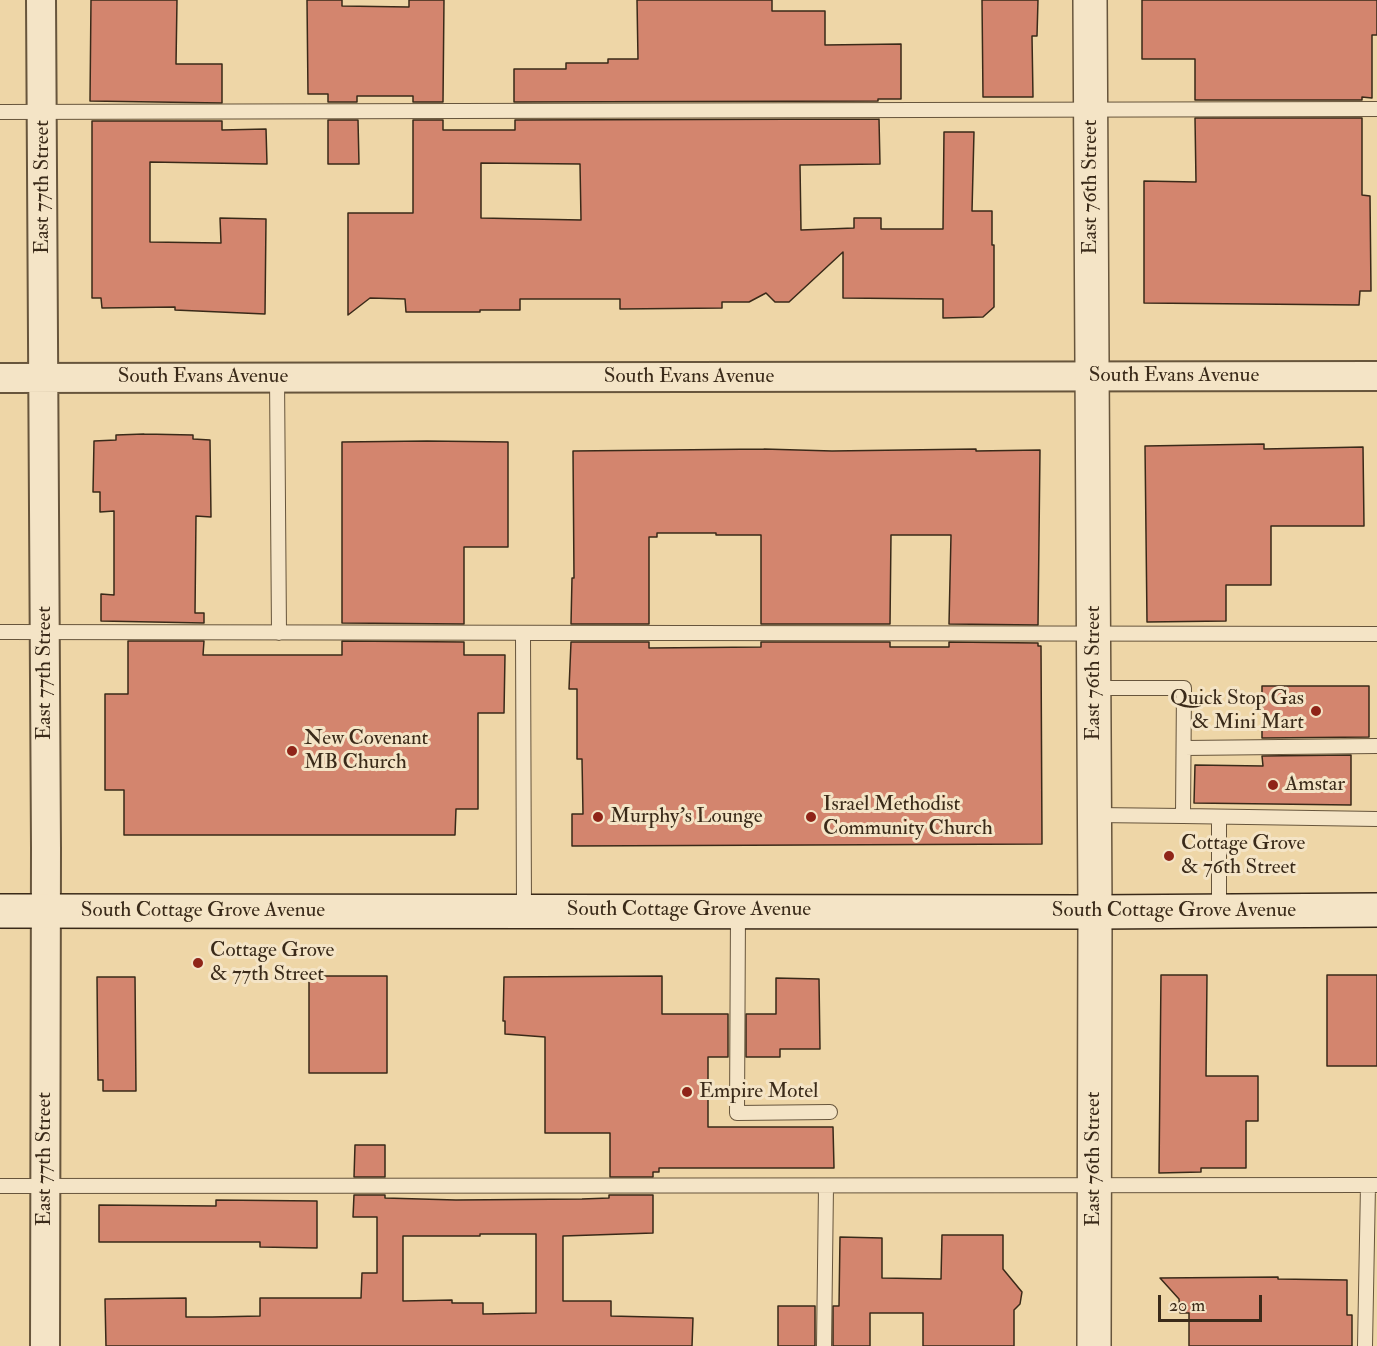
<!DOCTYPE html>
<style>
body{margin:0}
#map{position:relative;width:1377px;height:1346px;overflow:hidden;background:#eed6a7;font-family:"IM FELL Double Pica",serif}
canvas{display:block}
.scale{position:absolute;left:1158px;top:1295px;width:104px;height:27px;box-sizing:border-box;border:3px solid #3a2a19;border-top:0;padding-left:8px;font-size:18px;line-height:21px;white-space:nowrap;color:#3a2a19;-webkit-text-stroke:4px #f4e4c6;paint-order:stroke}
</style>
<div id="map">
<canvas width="1377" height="1346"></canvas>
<div class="scale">20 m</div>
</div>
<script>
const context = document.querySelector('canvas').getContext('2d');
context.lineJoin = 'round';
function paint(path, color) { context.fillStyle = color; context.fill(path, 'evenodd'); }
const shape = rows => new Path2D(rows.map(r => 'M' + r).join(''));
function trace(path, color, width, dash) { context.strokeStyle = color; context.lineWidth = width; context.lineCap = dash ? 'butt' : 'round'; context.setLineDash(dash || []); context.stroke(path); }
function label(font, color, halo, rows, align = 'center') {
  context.font = font + ' "IM FELL Double Pica",serif'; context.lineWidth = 6; context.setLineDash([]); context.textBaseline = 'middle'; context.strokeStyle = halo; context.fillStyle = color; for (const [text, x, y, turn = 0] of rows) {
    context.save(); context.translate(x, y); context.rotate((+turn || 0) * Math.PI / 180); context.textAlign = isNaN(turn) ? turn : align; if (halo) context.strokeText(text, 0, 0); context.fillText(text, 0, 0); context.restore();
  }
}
const building = shape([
 [91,0,177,0,176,64,222,64,222,103,90,101,91,0],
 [307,0,342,0,342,6,409,7,409,0,444,0,443,102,413,102,413,96,357,96,357,102,328,102,328,94,308,94,307,0],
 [637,0,772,0,772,11,825,11,825,45,901,44,901,99,878,99,878,101,514,102,514,69,566,69,566,63,608,63,608,59,638,59,637,0],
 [982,0,1038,0,1037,36,1032,36,1033,97,983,97,982,0],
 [1142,0,1377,0,1377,35,1372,35,1372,98,1362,97,1362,100,1195,100,1195,59,1142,59,1142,0],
 [1195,118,1362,118,1362,195,1370,196,1371,291,1360,291,1359,305,1144,303,1144,181,1196,182,1195,118],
 [879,119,880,164,800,165,801,230,854,228,854,218,881,218,881,229,943,229,944,132,974,132,972,211,992,211,992,245,994,245,994,307,983,317,943,318,943,299,843,298,843,252,789,302,775,302,766,293,749,302,722,302,722,308,620,309,620,299,520,299,520,310,480,310,480,312,406,312,405,299,370,298,348,315,348,213,413,213,413,120,443,120,443,130,515,130,515,120,879,119],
 [481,163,580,164,581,220,481,218,481,163],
 [328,120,358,120,359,164,328,164,328,120],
 [92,121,222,121,222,130,266,129,267,164,150,162,150,242,221,243,220,218,266,219,265,314,175,310,175,307,102,308,101,298,92,298,92,121],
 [144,434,193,435,193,439,210,440,211,517,196,516,195,613,204,613,204,623,101,621,101,594,114,595,114,511,100,512,100,492,93,492,94,441,116,440,116,435,144,434],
 [427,441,508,442,508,547,464,547,464,624,342,623,342,442,427,441],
 [1264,444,1264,449,1363,447,1364,526,1271,526,1271,585,1226,585,1226,621,1147,622,1145,446,1264,444],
 [764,449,832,451,976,449,976,451,1040,450,1038,625,949,624,951,535,891,535,890,624,761,624,761,535,716,535,716,533,657,533,657,537,649,537,649,624,571,624,572,578,574,578,573,451,764,449],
 [128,641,204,641,203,655,342,655,342,641,464,642,464,655,505,655,504,713,478,713,478,809,456,809,455,835,124,835,124,790,105,790,105,694,128,694,128,641],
 [571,642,649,642,649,648,761,647,761,642,890,642,890,647,949,647,949,642,1038,643,1038,646,1041,646,1042,844,572,846,572,814,583,814,582,759,577,759,577,689,569,689,571,642],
 [1262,686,1369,686,1369,737,1262,738,1262,686],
 [1351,755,1351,805,1194,803,1195,765,1263,766,1262,756,1351,755],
 [1161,975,1207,975,1206,1076,1258,1076,1258,1121,1246,1121,1246,1168,1201,1168,1201,1172,1159,1173,1161,975],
 [1327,975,1377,975,1377,1066,1327,1066,1327,975],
 [309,976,387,976,387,1073,309,1073,309,976],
 [662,976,662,1014,728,1014,728,1057,708,1057,708,1127,833,1127,834,1168,659,1168,659,1172,653,1172,653,1177,610,1177,610,1133,545,1133,545,1037,505,1034,505,1021,503,1021,504,977,662,976],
 [97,977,135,977,136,1091,103,1091,103,1080,98,1080,97,977],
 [776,978,819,979,820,1049,780,1049,780,1057,746,1057,746,1014,776,1014,776,978],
 [355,1145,385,1145,385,1177,354,1177,355,1145],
 [354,1195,385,1195,385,1198,456,1200,582,1199,609,1198,609,1195,653,1195,653,1233,563,1236,563,1301,611,1301,611,1316,693,1318,692,1346,106,1346,105,1299,186,1298,186,1317,212,1317,260,1316,260,1298,361,1298,362,1273,377,1273,377,1217,353,1217,354,1195],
 [480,1234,536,1234,536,1313,483,1314,483,1303,452,1303,452,1300,403,1301,403,1236,480,1236,480,1234],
 [216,1200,317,1201,317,1248,260,1247,260,1242,99,1242,99,1205,216,1206,216,1200],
 [942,1235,1003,1235,1003,1269,1022,1292,1020,1304,1014,1310,1014,1346,923,1346,923,1313,870,1313,870,1346,833,1346,833,1306,839,1306,840,1237,882,1238,882,1278,941,1279,942,1235],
 [1278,1277,1278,1279,1347,1280,1347,1315,1352,1315,1352,1346,1189,1346,1189,1313,1180,1313,1179,1299,1160,1278,1278,1277],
 [778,1306,815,1306,815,1346,778,1346,778,1306]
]);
paint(building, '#d3856e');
trace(building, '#3a2a19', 1.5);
const service = shape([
 [0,112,1377,109],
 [277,377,279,633],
 [0,632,1377,634],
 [523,633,524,910],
 [1094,688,1184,688,1183,816,1095,815],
 [1184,748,1377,746],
 [1183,816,1377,819],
 [738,910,737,1113,830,1112],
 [1219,911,1219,817],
 [0,1186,1377,1185],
 [824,1346,826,1186],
 [1365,1346,1368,1185]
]);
const minor = shape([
 [41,0,46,847,45,1346],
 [0,378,1377,376]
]);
const tertiary = shape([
 [1090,0,1095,912,1094,1346]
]);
const secondary = shape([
 [0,911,1095,912,1377,910]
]);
trace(service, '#67553c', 16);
trace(minor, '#67553c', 32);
trace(tertiary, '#67553c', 36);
trace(secondary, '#3a2a19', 36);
trace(service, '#f4e4c6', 14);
trace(minor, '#f4e4c6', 28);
trace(tertiary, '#f4e4c6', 33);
trace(secondary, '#f4e4c6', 33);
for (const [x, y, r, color] of [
 [1316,711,6,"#8f2418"],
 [292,751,6,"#8f2418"],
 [1273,785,6,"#8f2418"],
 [598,817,6,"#8f2418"],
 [811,817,6,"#8f2418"],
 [1169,856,6,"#8f2418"],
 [198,963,6,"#8f2418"],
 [687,1092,6,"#8f2418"]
]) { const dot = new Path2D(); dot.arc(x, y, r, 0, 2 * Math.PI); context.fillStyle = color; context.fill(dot); trace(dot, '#f4e4c6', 2); }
label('21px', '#3a2a19', '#f4e4c6', [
 ["East 77th Street",43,187,-90],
 ["East 76th Street",1091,187,-90],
 ["South Evans Avenue",1174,376],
 ["South Evans Avenue",203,377],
 ["South Evans Avenue",689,377],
 ["East 77th Street",45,673,-90],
 ["East 76th Street",1094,673,-90],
 ["South Cottage Grove Avenue",689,910],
 ["South Cottage Grove Avenue",203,911],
 ["South Cottage Grove Avenue",1174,911],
 ["East 77th Street",45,1159,-90],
 ["East 76th Street",1094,1159,-90]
]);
label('21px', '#3a2a19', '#f4e4c6', [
 ["Quick Stop Gas",1304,699,"right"],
 ["& Mini Mart",1304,723,"right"],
 ["New Covenant",304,739],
 ["MB Church",304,763],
 ["Amstar",1285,785],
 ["Israel Methodist",823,805],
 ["Community Church",823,829],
 ["Murphy's Lounge",610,817],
 ["Cottage Grove",1181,844],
 ["& 76th Street",1181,868],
 ["Cottage Grove",210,951],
 ["& 77th Street",210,975],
 ["Empire Motel",699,1092]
], 'left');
</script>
